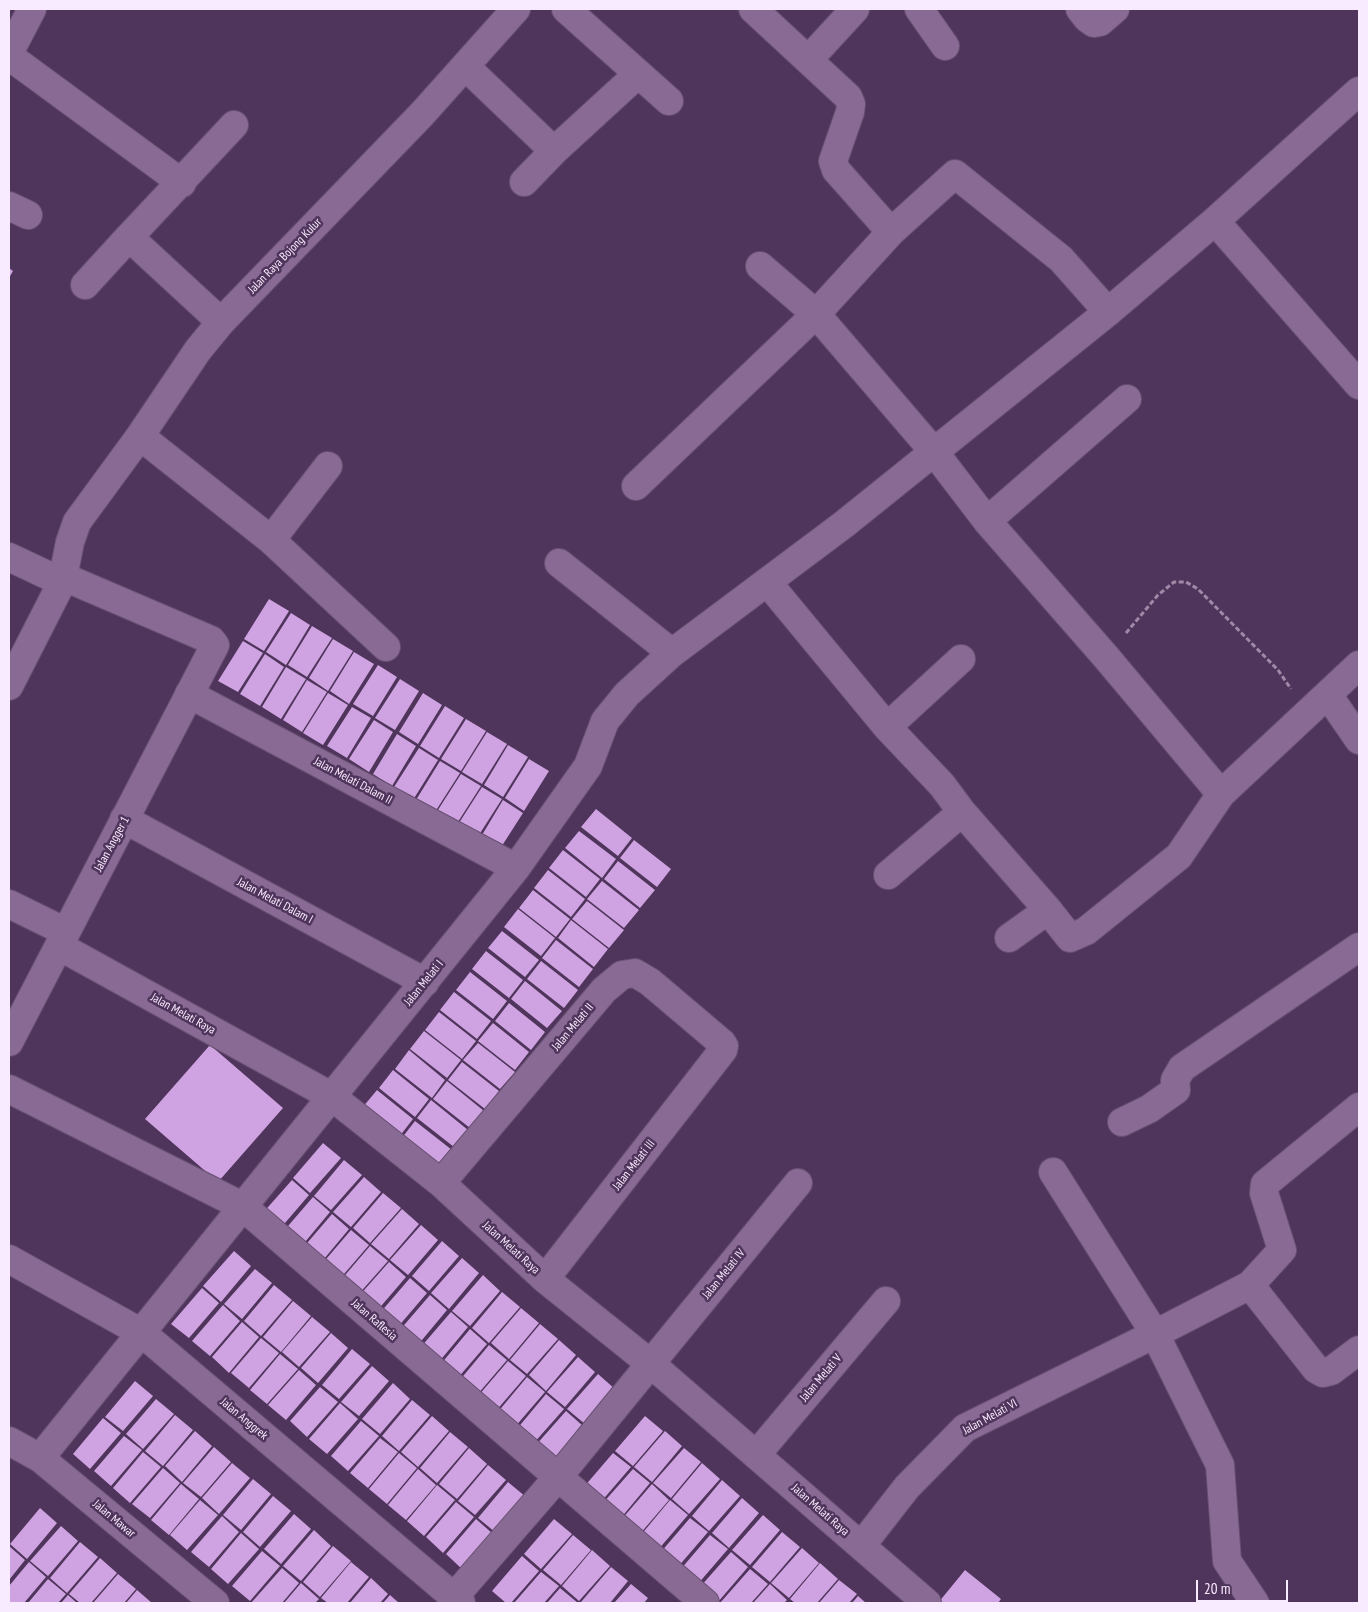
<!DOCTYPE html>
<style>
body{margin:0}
#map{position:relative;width:1368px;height:1612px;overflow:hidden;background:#4f345b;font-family:"PT Sans Narrow",sans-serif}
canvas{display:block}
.frame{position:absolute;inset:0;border:10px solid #f9ebff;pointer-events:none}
.scale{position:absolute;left:1196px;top:1580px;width:92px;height:22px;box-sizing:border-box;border:2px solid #f9ebff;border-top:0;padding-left:6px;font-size:15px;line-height:18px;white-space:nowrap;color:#f9ebff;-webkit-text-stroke:4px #4f345b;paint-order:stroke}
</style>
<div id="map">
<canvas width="1368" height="1612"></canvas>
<div class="frame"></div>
<div class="scale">20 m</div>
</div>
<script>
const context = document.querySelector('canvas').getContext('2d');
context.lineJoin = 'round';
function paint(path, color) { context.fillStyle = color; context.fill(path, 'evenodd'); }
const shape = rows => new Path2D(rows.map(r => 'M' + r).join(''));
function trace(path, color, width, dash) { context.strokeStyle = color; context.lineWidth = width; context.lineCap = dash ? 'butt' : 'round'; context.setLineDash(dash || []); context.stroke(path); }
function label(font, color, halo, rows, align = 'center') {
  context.font = font + ' "PT Sans Narrow",sans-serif'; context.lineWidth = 5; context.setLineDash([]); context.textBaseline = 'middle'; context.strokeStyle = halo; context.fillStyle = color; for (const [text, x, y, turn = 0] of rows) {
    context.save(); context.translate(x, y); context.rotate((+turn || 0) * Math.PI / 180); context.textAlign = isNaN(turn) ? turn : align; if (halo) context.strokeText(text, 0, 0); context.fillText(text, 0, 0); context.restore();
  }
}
paint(shape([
 [9,268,13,271,9,278],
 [269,599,289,611,264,651,244,639],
 [291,613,310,625,286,665,266,652],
 [312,626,332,638,307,677,288,665],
 [333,639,353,651,328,691,309,678],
 [243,641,263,653,238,692,218,681],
 [354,652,374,664,349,704,330,691],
 [265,654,284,667,260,706,240,694],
 [378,665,397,677,373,716,353,704],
 [286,667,306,679,281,719,262,707],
 [400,679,419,691,395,730,375,718],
 [307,680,327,692,302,732,283,720],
 [328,693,348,705,323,745,303,733],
 [423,693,442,705,418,744,399,732],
 [445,706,464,718,439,758,420,746],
 [352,707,371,718,347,758,327,746],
 [466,719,486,731,461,771,441,759],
 [374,720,393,732,369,772,349,759],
 [487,732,507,744,482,784,462,772],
 [397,734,416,746,392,786,373,774],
 [508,745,528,757,503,797,484,785],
 [419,748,438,760,413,800,394,787],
 [529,759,549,771,524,811,505,798],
 [440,761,460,773,435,812,416,800],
 [461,774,481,786,456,825,436,813],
 [482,787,502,799,477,838,457,826],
 [503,800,523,813,498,852,479,840],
 [596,809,632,838,618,856,581,827],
 [579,831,616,859,602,878,565,848],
 [634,840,671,869,657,887,620,858],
 [563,850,600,879,586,897,549,868],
 [618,861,655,890,640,908,604,879],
 [548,870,585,899,571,917,534,888],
 [602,881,639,910,624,928,587,899],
 [533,890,570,919,556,937,519,908],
 [587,901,624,930,609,948,572,919],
 [518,909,555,938,541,956,504,927],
 [571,920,608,949,594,967,558,938],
 [502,931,539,960,525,977,488,948],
 [556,940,593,969,579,987,542,958],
 [486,951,523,980,509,998,472,969],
 [541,961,578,990,564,1008,527,979],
 [470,972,507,1001,493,1019,456,990],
 [525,981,562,1011,547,1028,511,999],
 [454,992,491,1021,477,1039,440,1010],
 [509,1003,545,1032,531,1050,495,1021],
 [439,1012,476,1041,462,1059,425,1030],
 [493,1023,529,1052,515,1070,478,1041],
 [424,1031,461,1060,447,1078,410,1049],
 [478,1043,515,1072,500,1089,463,1060],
 [210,1045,283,1108,218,1182,145,1119],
 [409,1050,445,1080,432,1098,395,1069],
 [462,1062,499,1091,485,1109,448,1080],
 [393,1070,429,1099,415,1117,379,1088],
 [447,1081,484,1111,470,1128,433,1099],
 [377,1090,413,1119,399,1137,362,1108],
 [431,1100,468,1130,454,1147,417,1118],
 [415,1121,452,1150,438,1168,401,1139],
 [323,1143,341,1158,310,1193,293,1178],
 [344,1160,362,1175,331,1210,314,1196],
 [364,1177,381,1192,351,1227,333,1212],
 [292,1180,309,1195,279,1230,261,1215],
 [383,1193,401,1208,370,1243,353,1228],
 [313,1197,330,1212,300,1248,282,1233],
 [402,1209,419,1224,389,1259,371,1244],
 [332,1214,349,1229,319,1265,302,1249],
 [421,1225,438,1240,408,1275,390,1260],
 [351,1230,369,1245,338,1281,321,1265],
 [442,1241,459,1256,429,1291,412,1276],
 [370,1246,388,1261,357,1296,340,1281],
 [234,1251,251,1266,221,1302,203,1286],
 [462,1258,479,1273,449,1309,431,1293],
 [389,1262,406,1277,376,1312,358,1297],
 [255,1269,272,1283,242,1319,224,1304],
 [483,1275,500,1291,470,1326,452,1311],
 [410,1278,427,1293,397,1328,379,1314],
 [274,1285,292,1300,261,1336,244,1321],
 [202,1288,219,1303,189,1338,171,1324],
 [502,1292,520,1307,489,1343,472,1328],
 [430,1295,447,1310,417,1346,399,1331],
 [293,1301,311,1316,281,1352,263,1337],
 [223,1305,240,1321,210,1356,192,1341],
 [521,1308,539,1323,509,1359,491,1343],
 [451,1312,468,1327,438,1363,420,1348],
 [312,1317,330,1332,299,1367,282,1352],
 [242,1322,259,1337,229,1373,212,1357],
 [540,1324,558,1339,527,1374,510,1360],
 [470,1329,487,1344,457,1379,440,1365],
 [331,1333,348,1348,318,1383,301,1368],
 [261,1338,279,1353,249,1388,231,1373],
 [559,1340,576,1355,546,1391,529,1375],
 [489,1345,507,1360,477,1395,459,1381],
 [352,1349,370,1364,339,1399,322,1385],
 [280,1354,298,1369,267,1404,250,1390],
 [578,1357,595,1372,565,1407,547,1392],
 [508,1361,526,1376,495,1412,478,1396],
 [372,1366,389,1381,359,1416,341,1402],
 [299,1370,316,1385,286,1420,268,1405],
 [598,1374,615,1389,585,1424,567,1409],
 [527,1377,545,1392,514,1428,497,1413],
 [135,1381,153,1396,123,1431,105,1417],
 [393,1383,410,1399,380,1434,362,1419],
 [320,1387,338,1402,307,1437,290,1421],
 [546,1394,564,1409,533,1444,516,1430],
 [156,1399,174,1414,143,1449,126,1434],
 [412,1400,430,1415,399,1451,382,1436],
 [340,1403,358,1419,327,1454,309,1439],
 [566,1411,583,1426,553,1461,535,1446],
 [175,1415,193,1430,163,1466,145,1451],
 [432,1416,449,1431,418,1467,401,1452],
 [645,1416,663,1431,633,1466,615,1451],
 [103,1418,121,1433,90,1469,73,1454],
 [361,1421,379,1436,348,1471,331,1456],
 [195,1431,212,1446,182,1482,165,1466],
 [665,1431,682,1446,652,1482,634,1467],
 [450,1432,468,1447,437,1483,420,1468],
 [124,1436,142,1450,111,1486,94,1471],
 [380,1438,398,1452,368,1488,350,1473],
 [214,1447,231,1462,201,1497,183,1483],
 [469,1448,487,1464,457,1499,439,1484],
 [684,1448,701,1462,671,1498,653,1483],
 [143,1452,161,1467,130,1503,113,1488],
 [399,1453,417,1468,387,1504,369,1489],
 [613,1453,631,1467,600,1503,583,1488],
 [232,1463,250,1478,219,1514,202,1498],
 [702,1463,720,1479,689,1514,672,1499],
 [488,1465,506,1480,475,1515,458,1501],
 [163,1468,180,1483,150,1518,132,1504],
 [418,1469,436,1485,406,1520,388,1505],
 [633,1469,650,1483,620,1519,602,1504],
 [253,1479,271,1494,241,1530,223,1515],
 [722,1480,740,1496,709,1531,692,1516],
 [508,1482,526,1497,495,1532,478,1518],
 [181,1484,199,1499,169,1535,151,1520],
 [652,1484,669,1500,639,1535,621,1520],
 [437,1485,455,1500,424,1536,407,1521],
 [273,1496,291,1511,260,1547,243,1532],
 [742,1498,759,1513,729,1548,712,1533],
 [200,1500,218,1515,187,1550,170,1535],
 [670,1500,688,1515,657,1551,640,1536],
 [456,1502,474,1517,443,1553,426,1537],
 [40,1508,57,1523,27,1559,10,1544],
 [294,1514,311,1529,281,1564,264,1549],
 [763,1515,780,1530,750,1565,732,1550],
 [222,1516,239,1532,209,1567,191,1552],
 [690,1518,708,1532,677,1568,660,1553],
 [476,1519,493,1534,463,1570,446,1554],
 [554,1519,572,1534,541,1569,524,1554],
 [61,1526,78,1541,48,1576,30,1561],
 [314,1530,331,1546,301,1581,283,1566],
 [782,1532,800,1547,770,1582,752,1567],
 [241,1533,259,1549,228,1584,211,1569],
 [573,1535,591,1550,561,1585,543,1570],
 [710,1535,728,1549,697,1585,680,1570],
 [80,1542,98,1557,67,1593,50,1578],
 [9,1546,25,1560,9,1580],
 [333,1546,351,1561,320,1597,303,1582],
 [802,1548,819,1563,789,1598,771,1583],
 [592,1550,610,1566,579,1601,562,1586],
 [262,1551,280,1566,250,1601,232,1586],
 [731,1552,748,1567,718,1602,700,1587],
 [522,1556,539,1571,511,1603,506,1603,492,1591],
 [100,1558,117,1573,91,1603,80,1603,69,1594],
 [29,1562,46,1577,24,1603,9,1603,9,1586],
 [351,1562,369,1577,347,1603,328,1603,321,1598],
 [820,1563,838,1579,817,1603,795,1603,790,1599],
 [611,1567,628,1581,610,1603,583,1603,581,1602],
 [282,1568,299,1583,282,1603,251,1603],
 [750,1569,768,1584,751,1603,720,1603],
 [965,1570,1001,1599,998,1603,938,1603],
 [541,1572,559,1586,544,1603,514,1603],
 [118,1574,136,1589,124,1603,93,1603],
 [371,1578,388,1594,380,1603,350,1603],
 [48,1579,66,1594,58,1603,28,1603],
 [839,1580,857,1594,849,1603,819,1603],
 [301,1583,319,1599,315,1603,284,1603],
 [631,1584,648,1598,644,1603,614,1603],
 [770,1584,787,1600,784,1603,753,1603],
 [560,1588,578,1603,547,1603],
 [137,1590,152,1603,126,1603],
 [68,1595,77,1603,61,1603],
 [390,1595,399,1603,383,1603],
 [858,1596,866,1603,852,1603]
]), '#cfa3e1');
const minor = shape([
 [566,9,669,101],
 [753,9,848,97,851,104,850,112,833,161,836,170,891,232],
 [919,9,945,46],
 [1080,9,1087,18,1094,23,1100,22,1115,9],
 [9,53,32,9],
 [9,56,182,183],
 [809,59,855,9],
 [465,66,554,151,524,182],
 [554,151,638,74],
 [9,206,28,215],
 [1215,221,1359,385],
 [760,266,816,314,935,453,987,521,1106,657,1221,794,1179,856,1086,931,1070,938,1048,910,1009,938],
 [85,285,129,237],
 [221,322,129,237,234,125],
 [140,436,271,540,386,647],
 [636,486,816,314,891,232,955,174,1061,259,1108,312],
 [987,521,1127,399],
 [271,540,328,466],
 [9,557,62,582],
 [559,563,672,653],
 [768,583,887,727,961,659],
 [9,686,62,582,70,542,77,522,140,436,198,350,221,322,422,114,516,9],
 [189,694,516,868],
 [1328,695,1359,740],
 [887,727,942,785,962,812,888,875],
 [1221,794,1359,665],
 [962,812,1048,910],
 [124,819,425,982],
 [9,904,66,932],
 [59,946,331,1096,441,1183,545,1279,651,1364,927,1603],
 [9,1042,215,645,211,640,64,577],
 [9,1089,242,1206,705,1603],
 [1122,1122,1149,1109,1176,1090,1175,1080,1182,1068,1359,947],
 [1053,1172,1155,1334,1220,1465,1227,1561,1255,1603],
 [441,1183,604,990,622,975,635,973,650,982,722,1043,724,1046,723,1050,545,1279],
 [9,1259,142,1333,461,1603],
 [1250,1285,1316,1369,1323,1373,1331,1371,1359,1350],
 [9,1441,40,1458,215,1603],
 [756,1455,886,1301],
 [40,1458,516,868,588,766,605,721,627,694,672,653,843,525,1108,312,1215,221,1359,91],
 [861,1546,907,1487,965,1428,1155,1334,1250,1285,1282,1250,1264,1193,1265,1184,1359,1107],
 [452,1603,454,1597,558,1477,798,1183]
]);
trace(minor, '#685071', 30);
trace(shape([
 [1126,633,1158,595,1174,582,1186,582,1198,589,1278,670,1291,689]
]), '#9e89a7', 3, [5, 2.5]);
trace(minor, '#886a95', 28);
label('12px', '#f9ebff', '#4f345b', [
 ["Jalan Raya Bojong Kulur",285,256,-46],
 ["Jalan Melati Dalam II",353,781,28],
 ["Jalan Angger 1",112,844,-62],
 ["Jalan Melati Dalam I",275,901,28],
 ["Jalan Melati I",424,983,-51],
 ["Jalan Melati Raya",183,1014,29],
 ["Jalan Melati II",573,1027,-50],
 ["Jalan Melati III",634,1165,-52],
 ["Jalan Melati Raya",511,1248,42],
 ["Jalan Melati IV",724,1274,-51],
 ["Jalan Raflesia",374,1320,41],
 ["Jalan Melati V",821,1378,-50],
 ["Jalan Melati VI",990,1417,-29],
 ["Jalan Anggrek",244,1419,40],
 ["Jalan Melati Raya",820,1510,41],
 ["Jalan Mawar",114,1519,40]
]);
</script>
